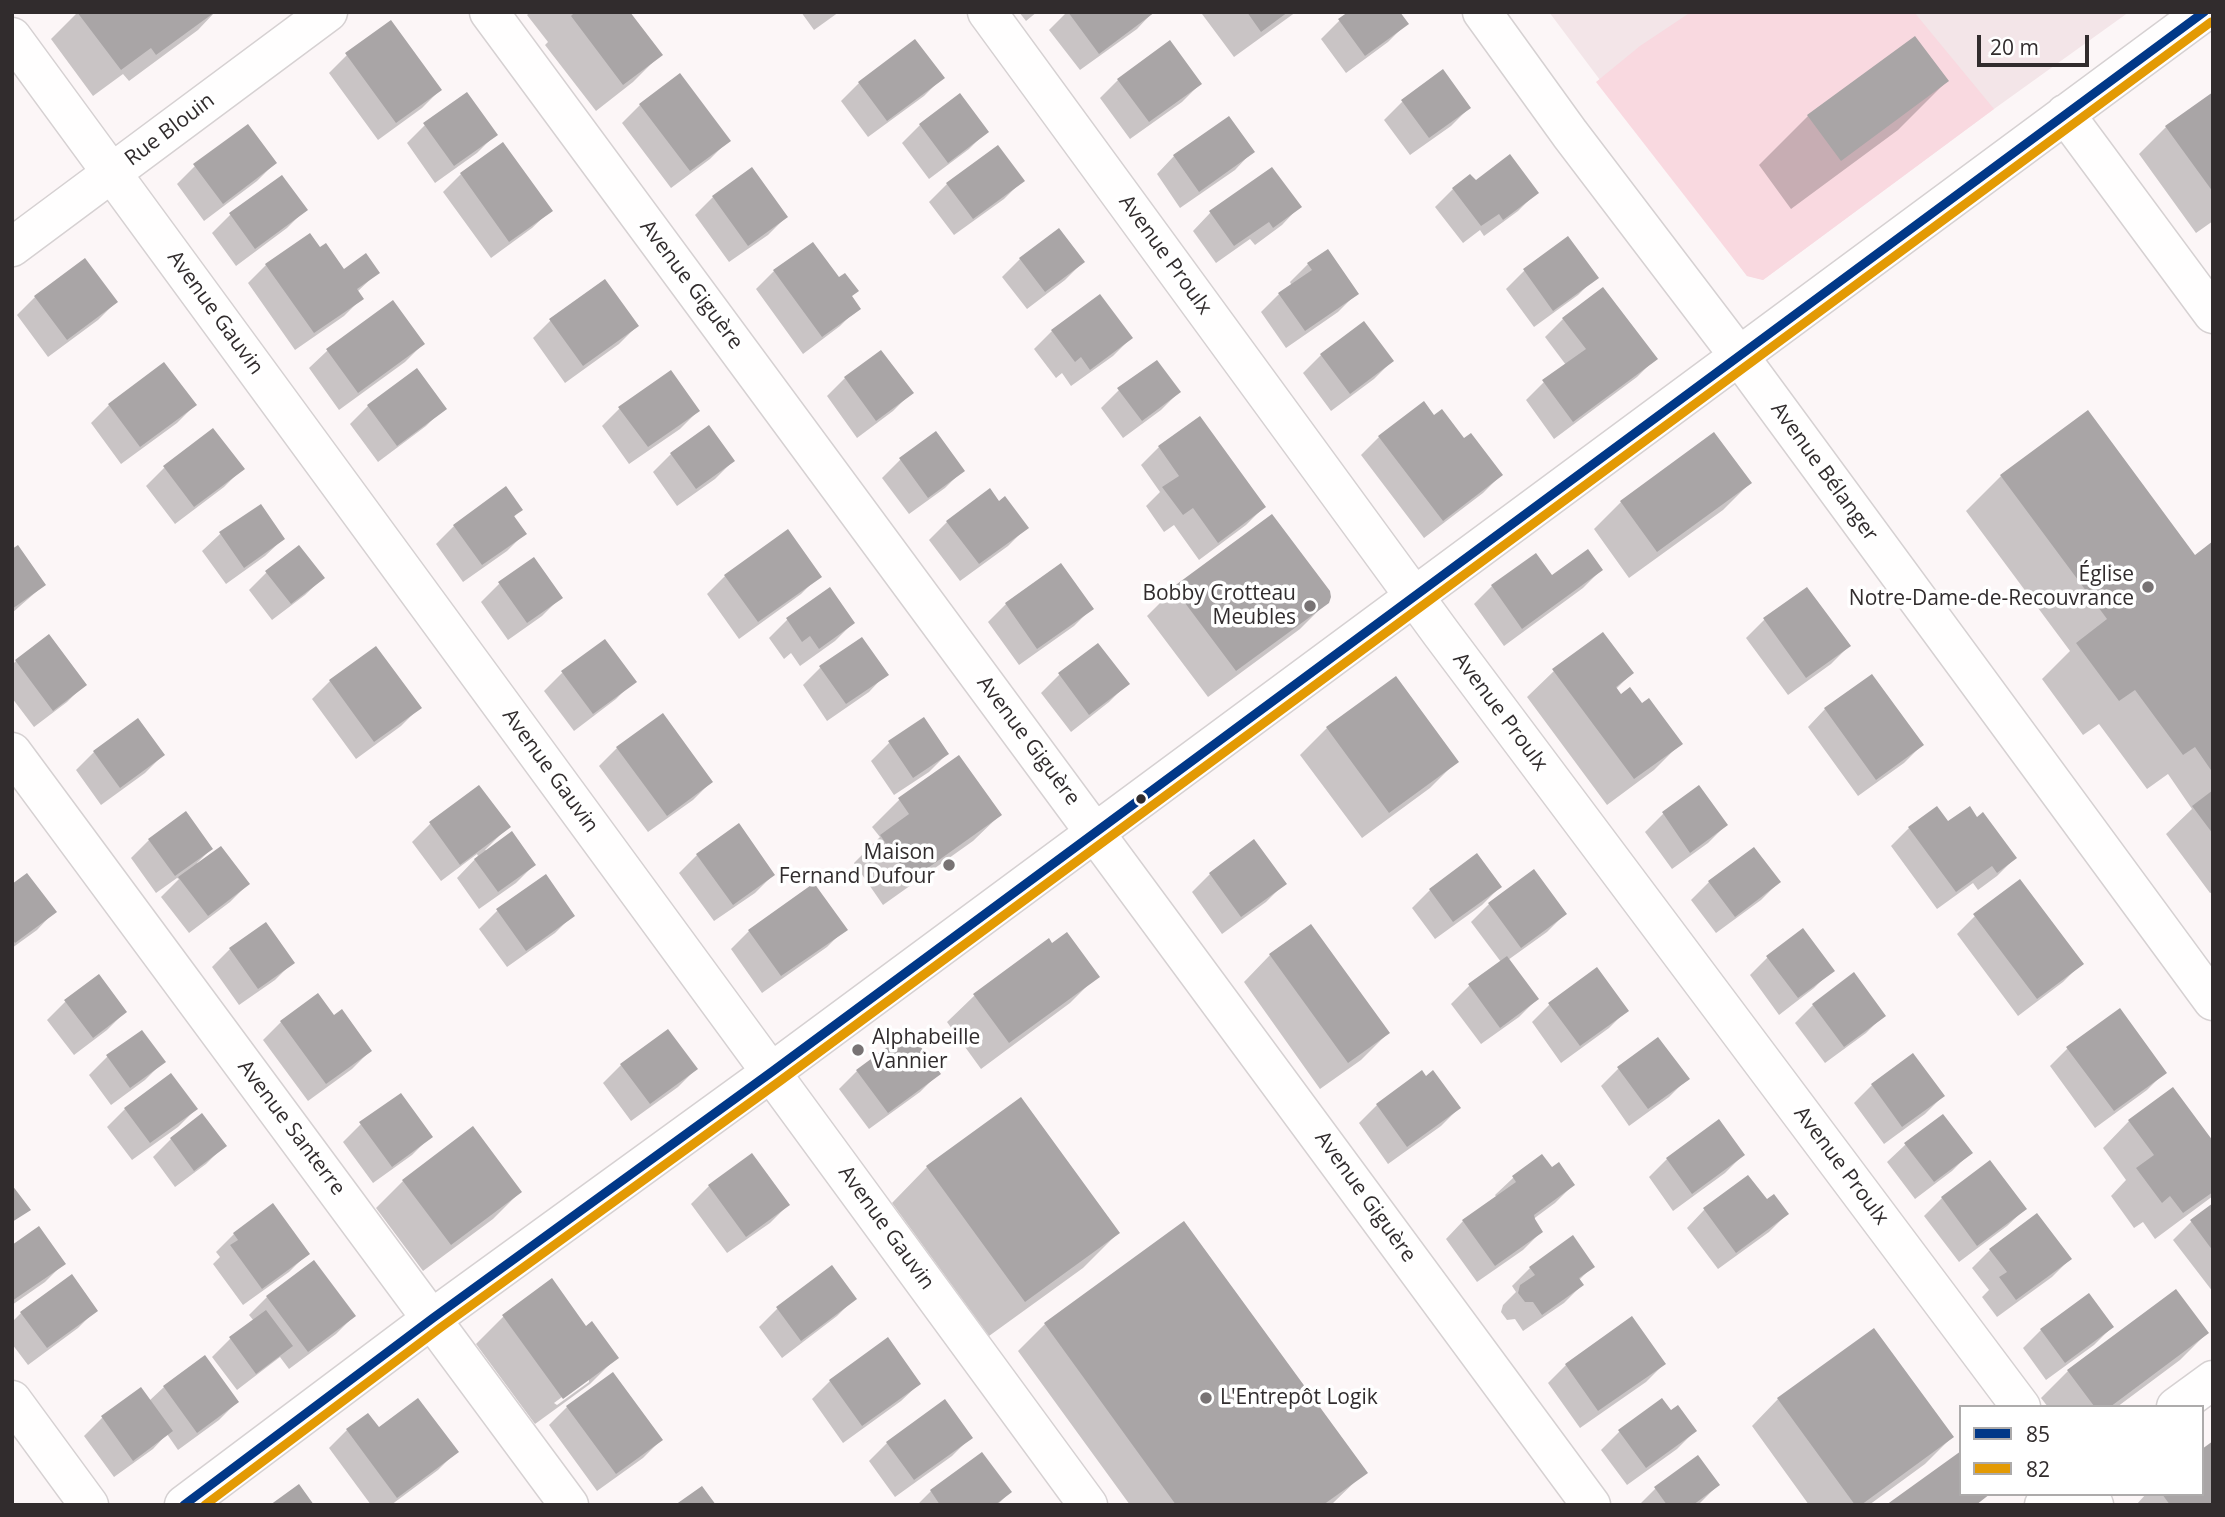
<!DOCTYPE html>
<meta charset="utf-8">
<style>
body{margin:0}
#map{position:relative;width:2225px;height:1517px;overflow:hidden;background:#fcf6f7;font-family:"Open Sans",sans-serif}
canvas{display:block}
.frame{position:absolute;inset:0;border:14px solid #312c2d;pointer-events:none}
.legend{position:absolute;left:1959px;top:1405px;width:245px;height:91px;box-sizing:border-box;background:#fff;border:2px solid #adabab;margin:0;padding:9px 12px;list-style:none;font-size:21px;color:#312c2d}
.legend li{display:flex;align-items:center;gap:14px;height:35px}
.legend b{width:35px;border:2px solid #adabab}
.scale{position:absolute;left:1977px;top:35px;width:112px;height:32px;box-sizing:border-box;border:4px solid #312c2d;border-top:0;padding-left:9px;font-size:21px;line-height:24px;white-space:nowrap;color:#312c2d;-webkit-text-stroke:5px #fff;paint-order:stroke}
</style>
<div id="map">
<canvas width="2225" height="1517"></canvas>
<div class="frame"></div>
<ul class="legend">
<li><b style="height:9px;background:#013888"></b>85</li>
<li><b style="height:9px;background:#e39a04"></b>82</li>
</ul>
<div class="scale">20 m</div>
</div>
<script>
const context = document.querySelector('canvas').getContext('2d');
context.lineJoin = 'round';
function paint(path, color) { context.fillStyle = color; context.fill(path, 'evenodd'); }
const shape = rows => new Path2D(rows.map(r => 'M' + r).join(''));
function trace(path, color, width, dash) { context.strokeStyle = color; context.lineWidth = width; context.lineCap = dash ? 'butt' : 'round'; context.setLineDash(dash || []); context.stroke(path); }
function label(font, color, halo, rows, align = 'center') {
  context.font = font + ' "Open Sans",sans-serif'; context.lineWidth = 7; context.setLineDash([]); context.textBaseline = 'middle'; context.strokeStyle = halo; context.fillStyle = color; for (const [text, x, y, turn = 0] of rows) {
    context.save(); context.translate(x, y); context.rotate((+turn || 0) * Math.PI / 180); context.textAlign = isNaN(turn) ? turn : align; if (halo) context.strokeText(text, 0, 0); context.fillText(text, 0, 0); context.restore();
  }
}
paint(shape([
 [1549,12,2129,12,1994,109,1763,280,1747,276]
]), '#f3e5e8');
paint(shape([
 [1691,12,1914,12,1994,109,1763,280,1747,276,1596,82,1640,46]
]), '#f9d9e0');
paint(shape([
 [78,12,215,12,198,30,129,81,123,74,93,96,51,39],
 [530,12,628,12,660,55,633,82,596,111,545,45,548,42,527,15],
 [801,12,839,12,814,30],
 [1019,12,1037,12,1026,21],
 [1067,12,1153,12,1137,29,1080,70,1049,30],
 [1203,12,1296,12,1234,57,1202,14],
 [1339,21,1406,24,1388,42,1346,73,1321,39],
 [347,55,440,90,422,108,378,140,329,73],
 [942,78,924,96,868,137,841,101,859,83],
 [1118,80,1200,84,1182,102,1130,139,1100,98],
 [1947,81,1898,130,1791,209,1759,165,1808,116],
 [2213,94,2213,221,2196,233,2139,154,2166,127],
 [960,96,987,131,969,149,929,179,902,143,920,125],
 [1402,102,1469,108,1451,126,1410,155,1384,120],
 [640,105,728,141,710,159,671,188,622,123],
 [425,125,495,135,477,153,435,183,407,143],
 [1252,152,1235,170,1180,208,1157,174,1174,156],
 [275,163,257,181,204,221,177,184,195,166],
 [461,174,550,211,532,228,491,258,443,192],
 [281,177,305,210,287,228,236,266,212,233,230,215],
 [1022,181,1004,199,954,235,929,202,947,184],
 [1475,183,1536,193,1518,211,1484,236,1480,230,1463,243,1435,207,1453,189],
 [713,197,786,217,768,235,729,262,695,215],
 [1299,207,1282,225,1255,245,1250,239,1216,263,1193,231,1210,213],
 [1568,239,1596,277,1578,295,1534,327,1506,289,1524,271],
 [320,249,343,271,378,272,357,292,362,298,344,316,295,350,248,283,266,265],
 [1020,259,1083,262,1065,280,1027,309,1002,277],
 [85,260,116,302,98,320,48,357,17,315,35,297],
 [1308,264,1356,294,1338,312,1286,348,1261,312,1279,294,1292,286,1290,282],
 [774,271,838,280,858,308,840,326,803,354,756,289],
 [393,303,423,344,405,362,339,410,309,368,327,351],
 [1563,319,1655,359,1637,377,1554,439,1526,400,1544,382,1566,365,1545,337],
 [551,320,637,326,619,344,565,383,533,338],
 [1052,331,1131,338,1113,356,1071,386,1062,373,1056,378,1034,349],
 [881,352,911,393,893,411,857,438,827,396,845,378],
 [1321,355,1392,361,1374,379,1331,411,1303,373],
 [164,364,195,405,177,423,121,464,91,423,109,405],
 [417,371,444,408,426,426,378,462,350,424,368,406],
 [1119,390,1179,392,1161,410,1123,438,1101,408],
 [620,408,698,411,680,429,629,464,602,426],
 [936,433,963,470,945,488,909,514,882,478,900,460],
 [1379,437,1464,441,1501,475,1483,493,1424,538,1361,455],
 [1159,447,1264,507,1246,525,1199,560,1174,525,1164,532,1146,506,1160,492,1141,465],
 [671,454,733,461,715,479,677,506,653,472],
 [164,468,242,469,224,487,175,524,146,486],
 [2001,476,2194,557,2213,543,2213,892,2210,893,2166,834,2192,809,2168,774,2147,789,2099,724,2083,735,2042,679,2070,651,1966,511],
 [1750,483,1723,510,1629,578,1594,529,1621,502],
 [999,503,1026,528,1008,546,960,581,929,540,947,522],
 [521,509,513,518,525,533,507,551,463,582,436,544,454,526],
 [1272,516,1327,602,1300,629,1208,697,1147,616,1174,589],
 [220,534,283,539,265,556,226,584,202,551],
 [12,551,44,585,12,613],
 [1535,555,1551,578,1601,570,1583,588,1504,646,1474,604,1492,586],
 [1061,565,1092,608,1074,626,1019,665,988,622,1006,604],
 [267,572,323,578,305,595,272,620,249,590],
 [725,576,819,576,801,594,739,639,707,594],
 [499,584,560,598,542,616,508,640,481,602],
 [1807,589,1849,646,1831,664,1788,695,1746,638,1764,620],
 [829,590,853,623,835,641,800,666,791,653,784,659,769,638,787,620],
 [1097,646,1127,684,1109,702,1071,732,1041,693,1059,675],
 [375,648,419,708,401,726,356,759,312,699,330,681],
 [16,661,85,684,67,702,34,727,12,698,12,665],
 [821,667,886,674,869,692,827,721,803,685],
 [1554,671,1632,673,1616,689,1621,697,1681,743,1654,770,1607,805,1527,697],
 [562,673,634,681,616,699,574,731,544,691],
 [1825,709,1922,745,1904,763,1858,796,1808,727],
 [138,720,163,755,145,773,101,805,76,770,94,752],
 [1327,728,1457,761,1430,788,1362,838,1300,755],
 [889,743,947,754,929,772,894,795,871,761],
 [617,748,711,782,693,800,648,832,599,766],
 [959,757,1000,815,973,841,883,905,854,863,880,837,872,827,899,800],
 [479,788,508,827,485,850,534,865,516,883,479,909,457,878,478,856,477,854,441,881,412,842,430,824],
 [1699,788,1726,825,1708,843,1672,869,1645,832,1663,814],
 [186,814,211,849,197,863,198,864,248,884,230,902,189,933,161,897,179,879,177,878,156,893,131,858,149,840],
 [1948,824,2015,858,1997,876,1978,890,1973,883,1937,909,1891,846,1909,828],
 [697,855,773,875,755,893,714,921,679,873],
 [1210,874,1284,884,1266,902,1222,934,1192,892],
 [1709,882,1779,882,1761,900,1716,933,1691,900],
 [12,886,54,912,37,930,12,948],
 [1500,887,1482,905,1435,939,1412,908,1430,890],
 [1489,904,1565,914,1547,932,1508,960,1537,999,1519,1017,1481,1044,1451,1004,1469,986,1501,962,1471,922],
 [497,911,573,915,555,933,507,967,479,929],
 [1975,916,2081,964,2063,982,2018,1016,1957,934],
 [845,929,827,947,762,993,731,949,749,931],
 [230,949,293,962,275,980,239,1005,212,967],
 [1270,955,1388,1033,1361,1060,1320,1089,1244,982],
 [1768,957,1832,970,1814,988,1779,1015,1750,975],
 [1097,976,1070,1003,981,1069,947,1022,974,996],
 [98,977,125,1012,107,1030,74,1055,47,1020,65,1002],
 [1550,1004,1627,1010,1609,1028,1561,1063,1532,1022],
 [1813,1005,1884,1015,1866,1033,1825,1063,1795,1023],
 [333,1018,370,1051,352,1069,308,1101,263,1040,281,1022],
 [142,1032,163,1062,145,1080,111,1105,89,1075,107,1057],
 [2068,1048,2165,1072,2147,1090,2095,1128,2050,1066],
 [1913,1055,1943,1096,1925,1114,1884,1144,1854,1103,1872,1085],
 [621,1065,696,1069,678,1087,631,1121,603,1083],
 [1619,1068,1687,1079,1669,1097,1629,1126,1601,1086],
 [857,1071,938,1074,920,1092,869,1129,839,1089],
 [1425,1078,1459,1108,1441,1126,1388,1164,1359,1123,1377,1105],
 [125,1109,196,1109,178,1127,132,1160,107,1127],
 [202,1116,224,1146,206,1164,175,1187,153,1157,171,1139],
 [1943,1116,1970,1153,1952,1171,1915,1199,1887,1162,1905,1145],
 [2129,1121,2213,1144,2213,1196,2155,1239,2143,1222,2134,1228,2111,1196,2126,1180,2103,1148],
 [1719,1122,1743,1155,1725,1173,1673,1211,1649,1177,1667,1159],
 [361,1124,430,1137,412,1155,373,1183,343,1142],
 [473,1129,520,1192,493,1219,423,1271,376,1208,403,1181],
 [1542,1157,1551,1170,1573,1185,1555,1203,1532,1220,1541,1232,1523,1250,1477,1282,1446,1239,1463,1221,1497,1198,1495,1195,1513,1178],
 [927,1167,1118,1233,1083,1268,989,1336,892,1203],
 [709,1186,788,1205,770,1223,727,1253,691,1204],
 [1942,1198,2025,1209,2007,1226,1959,1262,1924,1216],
 [1766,1202,1787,1214,1769,1232,1718,1269,1687,1228,1704,1210],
 [2213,1205,2213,1292,2173,1240,2191,1222],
 [1184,1223,1365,1472,1331,1505,1130,1505,1018,1351,1045,1324],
 [234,1234,307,1254,289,1272,243,1305,213,1264,220,1257,216,1252],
 [12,1247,63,1264,45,1282,12,1305],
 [1990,1250,2070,1259,2052,1277,1997,1317,1982,1297,1989,1290,1972,1268],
 [831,1267,855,1298,837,1316,782,1358,759,1327,777,1309],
 [1592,1267,1579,1280,1582,1285,1564,1303,1523,1331,1515,1319,1507,1320,1501,1312,1503,1305,1516,1292,1512,1286,1530,1268],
 [552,1281,586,1328,617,1357,590,1384,535,1424,476,1344,503,1317],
 [589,1377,589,1382,557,1405,554,1403],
 [2088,1296,2112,1327,2094,1345,2046,1380,2023,1348,2041,1330],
 [267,1297,354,1316,336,1334,289,1369,280,1357,237,1390,212,1357,230,1339,254,1321,249,1315],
 [96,1310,78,1328,28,1365,12,1344,12,1322,21,1313],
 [2207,1333,2180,1360,2117,1407,2048,1407,2041,1398,2068,1371],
 [204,1357,237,1402,219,1420,178,1450,167,1434,153,1449,114,1477,84,1436,102,1418,140,1389,149,1401,164,1387],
 [1664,1364,1646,1382,1580,1428,1548,1383,1566,1365],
 [830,1381,919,1384,901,1401,843,1443,812,1399],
 [1778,1399,1952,1437,1925,1464,1869,1505,1809,1505,1752,1426],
 [567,1407,661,1440,643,1458,597,1491,549,1425],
 [1671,1413,1695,1431,1677,1449,1627,1485,1601,1450,1619,1432],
 [378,1429,456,1452,438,1470,391,1505,371,1505,329,1448,347,1430],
 [970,1438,952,1456,895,1497,869,1461,887,1443],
 [982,1454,1010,1492,997,1505,917,1505,931,1491],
 [1718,1485,1698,1505,1639,1505,1656,1488],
 [2146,1494,2202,1494,2213,1505,2136,1505]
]), '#0003');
paint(shape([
 [77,12,215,12,156,55,151,48,121,70],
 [572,12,630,12,663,55,623,85,571,16,573,14],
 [1068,12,1155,12,1099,54],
 [1247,12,1288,12,1261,32],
 [1348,12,1400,12,1409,24,1365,56,1338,19],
 [391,20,442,90,396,123,345,53],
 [1915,36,1949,81,1841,161,1807,115],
 [915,39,945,78,887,121,858,82],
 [1170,40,1202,84,1149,122,1117,79],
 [1443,69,1471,108,1429,138,1401,100],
 [680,73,731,141,690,171,639,104],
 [467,92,498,135,454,166,423,123],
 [2213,92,2213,192,2165,126],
 [960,93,989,132,948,163,919,124],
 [1229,116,1255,152,1199,192,1173,155],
 [248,124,277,163,223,204,193,164],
 [503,142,553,211,509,242,460,173],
 [998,145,1025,181,973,219,946,183],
 [1510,154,1539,193,1503,220,1499,214,1481,226,1452,188,1470,174,1476,180],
 [752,167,788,217,748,246,712,196],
 [1272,167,1302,207,1273,228,1269,222,1234,246,1209,211],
 [282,175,308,210,255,249,229,213],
 [1059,228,1085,262,1045,292,1019,258],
 [310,233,320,247,326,243,344,269,366,253,380,273,357,289,364,299,314,333,265,264],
 [1568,236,1599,278,1553,311,1523,269],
 [813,242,839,277,845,273,859,291,852,296,861,309,822,337,773,270],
 [1328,249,1359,294,1305,331,1278,293,1312,270,1307,263],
 [85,258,118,302,67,340,34,296],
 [605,279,639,326,583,366,549,319],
 [1603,287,1658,359,1573,422,1542,380,1586,349,1562,318],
 [1100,294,1133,338,1090,370,1081,357,1075,362,1051,330],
 [393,300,425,344,358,393,326,349],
 [1364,321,1394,361,1350,394,1320,354],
 [881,350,914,393,876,421,844,377],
 [1157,360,1181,392,1142,421,1117,388],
 [164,362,197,405,140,447,108,404],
 [417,368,447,409,397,446,367,405],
 [671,370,700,411,648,447,618,407],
 [1424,401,1434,415,1442,409,1464,438,1471,433,1503,475,1443,521,1378,436],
 [2088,410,2195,555,2213,541,2213,773,2195,747,2183,755,2135,690,2119,701,2076,643,2107,619,2000,475],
 [1200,416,1266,507,1218,543,1193,508,1183,515,1162,487,1179,476,1158,446],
 [709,425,735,461,696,489,670,453],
 [213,428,245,469,194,507,163,466],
 [936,431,965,471,928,498,899,458],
 [1714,432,1752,483,1657,552,1620,501],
 [506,486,523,510,514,516,527,534,482,565,453,525],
 [990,488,999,501,1005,496,1029,528,979,564,946,521],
 [261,504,285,539,244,568,219,532],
 [1272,514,1330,591,1331,597,1329,603,1236,671,1173,587],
 [788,529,822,577,758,622,724,575],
 [18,545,46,585,12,609,12,549],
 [299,545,325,578,291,604,265,571],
 [1588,549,1603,570,1522,629,1491,585,1536,553,1552,575],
 [534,557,563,598,527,623,498,582],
 [1061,563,1094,609,1037,649,1005,603],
 [830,587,855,623,819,649,810,636,802,642,786,618],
 [1807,587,1851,646,1806,678,1763,618],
 [1603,632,1634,673,1616,687,1621,694,1630,687,1642,703,1649,698,1683,744,1634,779,1552,669],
 [49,634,87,685,53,711,15,660],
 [862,637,889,675,846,704,819,666],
 [605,639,637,682,593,714,561,671],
 [1098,643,1130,684,1089,715,1058,673],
 [376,646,422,708,374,742,329,680],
 [1872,674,1924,745,1876,780,1824,708],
 [1396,676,1459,762,1389,813,1326,727],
 [663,713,713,782,667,816,616,747],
 [924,717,949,754,913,778,888,741],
 [138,718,165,755,120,788,93,751],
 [959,755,1002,815,911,880,880,835,909,814,898,798],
 [479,785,511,827,460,865,429,822],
 [1699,785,1728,825,1690,853,1662,812],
 [2213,790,2213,834,2192,806],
 [1937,806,1948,821,1970,806,1977,817,1983,812,2017,858,1997,873,1992,866,1956,892,1908,827],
 [186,811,213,849,175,876,148,839],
 [739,823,775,875,733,905,696,854],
 [512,831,536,865,498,892,474,859],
 [1254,839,1287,884,1241,917,1209,873],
 [221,846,250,884,208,916,178,877],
 [1754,847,1781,882,1735,917,1708,881],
 [1477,853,1502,887,1453,922,1429,889],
 [1534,869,1567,914,1521,948,1488,903],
 [27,873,57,912,15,943,12,939,12,884],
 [546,874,575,916,526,951,496,909],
 [2020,879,2084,964,2037,999,1973,914],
 [814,883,848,930,781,976,748,930],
 [266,922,295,963,258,989,229,948],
 [1311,924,1390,1033,1348,1063,1269,954],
 [1803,928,1835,971,1798,998,1766,956],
 [1067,932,1100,977,1009,1043,973,994,1049,938,1052,943],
 [1507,956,1539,999,1500,1028,1468,984],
 [1597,967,1629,1011,1580,1046,1548,1003],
 [1854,972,1886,1016,1844,1047,1812,1004],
 [99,974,127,1012,93,1038,64,1000],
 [318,993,334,1015,342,1009,372,1051,326,1084,280,1021],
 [2120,1008,2167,1073,2114,1111,2066,1047],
 [668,1029,698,1069,650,1104,620,1064],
 [142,1030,166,1062,130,1088,106,1055],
 [909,1031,941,1074,888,1113,856,1070],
 [1658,1037,1690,1079,1648,1109,1617,1067],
 [1913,1053,1945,1096,1902,1127,1871,1084],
 [1422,1070,1426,1076,1433,1070,1461,1108,1407,1147,1376,1104],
 [171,1073,198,1109,150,1143,124,1108],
 [2173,1087,2213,1141,2213,1192,2183,1213,2170,1196,2162,1203,2136,1168,2154,1155,2128,1120],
 [401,1093,433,1137,392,1167,359,1122],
 [1021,1097,1120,1233,1025,1302,926,1166],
 [202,1113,227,1146,194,1171,170,1138],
 [1943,1114,1973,1153,1934,1182,1904,1143],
 [1719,1119,1745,1155,1692,1194,1666,1158],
 [473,1126,522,1192,451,1245,402,1180],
 [752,1153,790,1205,746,1237,708,1185],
 [1542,1154,1552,1167,1559,1162,1575,1185,1534,1215,1535,1219,1543,1232,1495,1266,1462,1220,1516,1182,1512,1176],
 [1990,1160,2027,1209,1977,1246,1941,1197],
 [1748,1175,1767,1199,1774,1194,1789,1214,1736,1253,1703,1208],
 [12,1185,31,1210,12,1222],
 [273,1203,310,1254,262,1289,230,1245,238,1240,233,1233],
 [2213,1203,2213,1251,2190,1220],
 [2037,1213,2072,1259,2016,1300,1999,1277,2007,1272,1989,1249],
 [1184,1221,1368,1473,1323,1505,1176,1505,1044,1323],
 [39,1226,66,1264,12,1301,12,1245],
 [1573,1235,1595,1267,1579,1278,1584,1285,1542,1315,1533,1302,1525,1302,1518,1293,1520,1285,1535,1275,1529,1267],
 [314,1260,356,1316,308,1352,266,1296],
 [832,1265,857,1299,801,1341,776,1307],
 [72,1274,98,1311,47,1348,20,1312],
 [552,1278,586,1326,592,1321,619,1358,563,1399,502,1315],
 [2176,1289,2209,1333,2110,1407,2094,1406,2067,1370],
 [2089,1293,2114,1327,2065,1363,2040,1329],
 [266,1310,293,1346,256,1374,229,1337],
 [1632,1316,1666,1364,1598,1411,1565,1364],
 [1874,1328,1954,1437,1861,1505,1855,1505,1777,1398],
 [888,1337,921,1384,862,1426,829,1380],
 [205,1355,239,1402,197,1433,163,1386],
 [613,1372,663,1440,616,1474,566,1406],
 [141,1387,173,1431,133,1461,101,1416],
 [418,1398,459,1452,397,1498,346,1429,368,1413,379,1427],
 [1662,1398,1671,1410,1678,1405,1697,1431,1646,1468,1618,1430],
 [945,1399,973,1438,914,1480,886,1442],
 [2213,1441,2213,1505,2170,1505,2162,1494,2202,1494,2202,1449],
 [1961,1451,1961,1494,1990,1494,1976,1505,1886,1505],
 [982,1452,1012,1492,995,1505,940,1505,930,1490],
 [1698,1455,1720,1485,1693,1505,1667,1505,1654,1487],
 [299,1484,314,1505,270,1505],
 [702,1486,716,1505,675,1505]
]), '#a9a5a6');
const minor = shape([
 [489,12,1591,1505],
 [987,12,1441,633,2021,1407],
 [1482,12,1570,134,1739,356,2213,1001],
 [12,37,1088,1505],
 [2065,114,2213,314],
 [12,247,328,12],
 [12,752,569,1505],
 [12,1400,89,1505],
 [2176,1407,2213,1380],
 [2086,1494,2094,1505],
 [184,1505,433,1318,773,1071,2204,12],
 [2044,1505,2058,1494]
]);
trace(minor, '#d6d1d2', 41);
trace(minor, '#fffefe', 38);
trace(shape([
 [184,1505,433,1318,773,1071,2204,12]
]), '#013888', 9);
trace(shape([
 [205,1505,440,1328,780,1081,2211,22]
]), '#e39a04', 9);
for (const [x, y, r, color] of [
 [2148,587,7,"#787374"],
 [1310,606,7,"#787374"],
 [1141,799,6,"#312c2d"],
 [949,865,7,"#787374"],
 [858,1050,7,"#787374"],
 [1206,1398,7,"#787374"]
]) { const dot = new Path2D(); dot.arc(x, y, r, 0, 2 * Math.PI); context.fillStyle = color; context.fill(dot); trace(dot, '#fff', 2.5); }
label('21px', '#312c2d', '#fff', [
 ["Rue Blouin",170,130,-37],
 ["Avenue Proulx",1165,255,54],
 ["Avenue Giguère",691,285,53],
 ["Avenue Gauvin",215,313,54],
 ["Avenue Bélanger",1824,472,54],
 ["Avenue Proulx",1500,712,53],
 ["Avenue Giguère",1028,741,53],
 ["Avenue Gauvin",550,771,54],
 ["Avenue Santerre",291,1128,53],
 ["Avenue Proulx",1841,1166,53],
 ["Avenue Giguère",1365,1197,54],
 ["Avenue Gauvin",886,1228,54]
]);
label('21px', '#312c2d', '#fff', [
 ["Église",2134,575],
 ["Notre-Dame-de-Recouvrance",2134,599],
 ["Bobby Crotteau",1296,594],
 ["Meubles",1296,618],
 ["Maison",935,853],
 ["Fernand Dufour",935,877],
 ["Alphabeille",872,1038,"left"],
 ["Vannier",872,1062,"left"],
 ["L'Entrepôt Logik",1220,1398,"left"]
], 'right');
</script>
